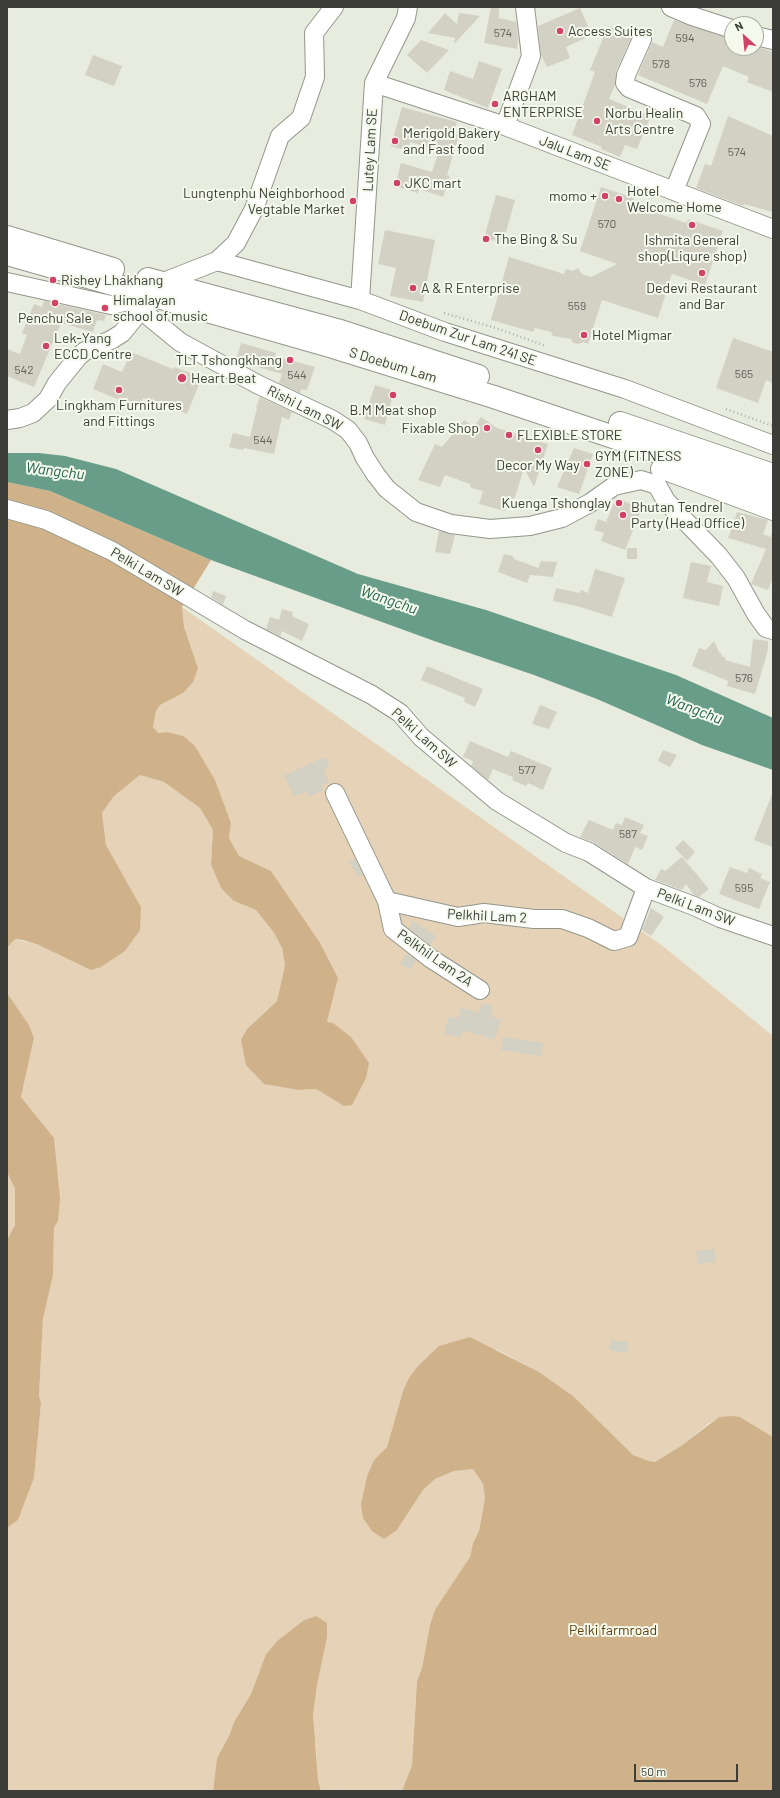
<!DOCTYPE html>
<style>
body{margin:0}
#map{position:relative;width:780px;height:1798px;overflow:hidden;background:#e7ecde;font-family:Barlow,sans-serif}
canvas{display:block}
.frame{position:absolute;inset:0;border:8px solid #3c3d38;pointer-events:none}
.north{position:absolute;left:724px;top:16px;width:40px;height:40px;box-sizing:border-box;background:#f4f9ec;border:1px solid #aaaea4;border-radius:50%;rotate:333deg;font-size:11px;font-weight:700;line-height:16px;text-align:center;color:#3c3d38}
.north::after{content:'';display:block;margin:auto;width:14px;height:18px;background:#d14269;clip-path:polygon(50% 0,100% 100%,50% 72%,0 100%)}
.scale{position:absolute;left:634px;top:1764px;width:104px;height:18px;box-sizing:border-box;border:2px solid #3c3d38;border-top:0;padding-left:5px;font-size:12px;line-height:14px;white-space:nowrap;color:#3c3d38;-webkit-text-stroke:3px #f4f9ec;paint-order:stroke}
</style>
<div id="map">
<canvas width="780" height="1798"></canvas>
<div class="frame"></div>
<div class="north">N</div>
<div class="scale">50 m</div>
</div>
<script>
const context = document.querySelector('canvas').getContext('2d');
context.lineJoin = 'round';
function paint(path, color) { context.fillStyle = color; context.fill(path, 'evenodd'); }
const shape = rows => new Path2D(rows.map(r => 'M' + r).join(''));
function trace(path, color, width, dash) { context.strokeStyle = color; context.lineWidth = width; context.lineCap = dash ? 'butt' : 'round'; context.setLineDash(dash || []); context.stroke(path); }
function label(font, color, halo, rows, align = 'center') {
  context.font = font + ' Barlow,sans-serif'; context.lineWidth = 4; context.setLineDash([]); context.textBaseline = 'middle'; context.strokeStyle = halo; context.fillStyle = color; for (const [text, x, y, turn = 0] of rows) {
    context.save(); context.translate(x, y); context.rotate((+turn || 0) * Math.PI / 180); context.textAlign = isNaN(turn) ? turn : align; if (halo) context.strokeText(text, 0, 0); context.fillText(text, 0, 0); context.restore();
  }
}
paint(shape([
 [182,607,664,947,773,1036,773,1437,740,1417,719,1417,708,1424,681,1446,655,1462,649,1461,633,1455,624,1447,573,1396,539,1372,496,1349,403,1391,387,1447,374,1460,367,1476,361,1504,397,1530,423,1490,435,1479,454,1471,473,1469,483,1484,485,1498,479,1531,473,1543,470,1557,430,1625,422,1668,417,1681,412,1765,402,1791,321,1791,318,1780,316,1747,313,1731,313,1716,317,1685,316,1616,304,1620,277,1641,266,1654,251,1694,234,1722,230,1734,217,1758,213,1791,7,1791,7,1528,18,1520,34,1478,41,1403,39,1396,43,1319,53,1275,54,1228,58,1221,54,1138,21,1097,34,1038,29,1025,7,993,7,948,15,939,39,945,141,907,106,845,102,813,114,796,140,775,164,782,200,808,213,830,211,864,234,901,256,910,274,933,282,948,285,965,277,1001,247,1029,299,1090,316,1089,344,1106,327,1022,338,978,271,871,239,856,229,838,231,823,215,781,195,746,167,732,158,733,153,727,156,711,160,705,183,693,198,668,184,627],
 [7,1172,15,1189,15,1225,7,1240]
]), '#e5d2b7');
paint(shape([
 [7,482,50,491,211,560,182,607,184,627,198,668,193,682,183,693,160,705,156,711,153,727,158,733,167,732,183,736,195,746,215,780,231,823,229,838,239,856,271,871,320,943,338,978,327,1022,333,1023,351,1037,369,1063,366,1078,352,1105,344,1106,316,1089,299,1090,264,1084,246,1065,241,1040,247,1029,277,1001,285,965,282,948,274,933,256,910,234,901,221,888,211,864,213,830,200,808,164,782,140,775,114,796,102,813,106,845,141,907,140,930,125,951,101,967,91,970,39,945,23,940,15,939,7,948],
 [7,993,29,1025,34,1038,21,1097,54,1138,60,1199,58,1221,54,1228,53,1275,43,1319,39,1396,41,1403,34,1478,18,1520,7,1528,7,1240,15,1225,15,1189,7,1172],
 [470,1337,539,1372,573,1396,633,1455,649,1461,655,1462,681,1446,719,1417,733,1416,740,1417,773,1437,773,1791,402,1791,412,1765,417,1681,422,1668,430,1625,435,1610,470,1557,473,1543,479,1531,485,1498,483,1484,473,1469,454,1471,435,1479,423,1490,397,1530,384,1539,372,1531,363,1518,361,1504,367,1476,374,1460,387,1447,403,1391,409,1378,418,1366,439,1346],
 [316,1616,327,1623,327,1637,317,1685,313,1716,318,1780,321,1791,213,1791,217,1758,230,1734,234,1722,251,1694,266,1654,277,1641,304,1620]
]), '#cfb289');
paint(shape([
 [7,453,39,453,65,456,116,469,358,574,486,610,676,675,773,718,773,770,702,745,597,699,534,675,437,642,211,560,50,491,7,482]
]), '#689d89');
paint(shape([
 [491,7,499,7,499,18,516,22,518,39,517,49,484,43],
 [580,8,592,35,566,47,570,58,547,67,541,55,538,26],
 [445,13,457,24,459,13,480,16,454,44,455,38,428,33],
 [674,20,732,39,732,48,761,48,773,52,773,92,747,82,749,77,723,66,707,104,638,75,652,42,663,47],
 [608,26,632,36,616,71,615,85,609,99,651,116,637,149,625,145,620,157,601,149,602,147,572,135,595,72,590,70],
 [421,40,449,50,427,73,407,55],
 [93,55,122,66,114,86,85,75],
 [479,61,502,69,488,108,444,90,450,71,473,79],
 [402,107,457,122,454,134,459,135,447,175,450,176,443,197,419,189,418,193,395,186,401,163,432,172,439,151,410,142,408,151,391,146],
 [728,116,773,136,773,212,744,204,743,206,696,188,705,164,711,166],
 [601,187,634,198,632,205,687,223,688,219,723,231,705,285,672,274,658,318,602,300,588,344,583,342,579,344,573,343,571,339,553,336,551,332,535,328,533,332,491,320,509,257,564,274,566,269,572,271,578,268,582,274,591,277,617,264,580,251],
 [496,195,515,200,503,243,484,238],
 [385,230,435,240,423,302,390,296,396,268,378,264],
 [44,301,106,315,104,321,97,320,93,332,61,323,34,387,7,376,7,349,20,354,27,335,22,333,34,304,42,307],
 [733,338,773,352,773,383,766,380,758,403,716,388],
 [241,343,276,353,275,357,290,360,315,367,307,390,301,389,300,393,279,383,282,374,236,361],
 [131,352,173,369,174,367,202,377,187,414,143,398,139,408,93,389,103,364,122,372],
 [375,385,394,391,385,425,364,419],
 [260,397,292,412,289,420,282,417,274,454,244,448,243,450,229,447,233,433,250,437,257,408,256,407],
 [481,417,497,428,548,444,534,487,524,468,515,497,509,502,505,511,479,504,483,491,471,488,470,484,445,475,440,487,418,480,435,444,442,447,464,420,474,427],
 [574,448,593,454,579,494,557,487],
 [616,498,642,508,625,550,601,541,604,533,594,530,598,519,606,522],
 [737,512,768,520,763,534,770,537,773,531,773,577,768,590,751,584,766,549,728,538],
 [439,531,455,535,450,554,435,552],
 [627,548,637,548,637,559,627,559],
 [504,554,513,556,514,559,538,568,541,561,557,562,553,577,530,575,527,583,498,572],
 [691,562,711,566,707,582,723,586,719,606,683,598],
 [595,569,625,578,612,617,577,606,553,601,556,588,580,593,581,590,588,593],
 [213,591,226,596,223,605,211,597],
 [282,609,293,612,292,616,309,624,302,641,282,631,280,636,266,629,270,617,279,620],
 [753,639,768,641,768,650,755,694,727,686,728,681,692,666,699,648,706,650,714,641,719,652,722,654,721,656,726,658,725,660,750,667],
 [427,666,483,689,475,707,464,702,465,698,421,680],
 [540,705,557,712,549,729,532,724],
 [470,741,508,757,511,751,552,768,543,790,528,783,526,786,512,780,513,777,493,769,488,780,471,766,473,761,463,757],
 [663,750,677,755,670,767,658,761],
 [325,757,330,767,324,769,329,782,321,785,323,790,309,797,306,792,294,797,284,775],
 [772,794,773,794,773,847,754,840],
 [625,817,644,825,640,833,648,836,642,850,635,847,628,864,595,843,580,837,589,820,613,830,616,823,622,825],
 [683,840,695,852,687,861,675,848],
 [682,857,709,889,699,897,694,895,686,884,682,890,655,880,661,869,665,871],
 [355,858,362,874,358,877,349,862],
 [730,867,747,873,749,868,762,874,760,878,770,882,759,909,719,894],
 [651,908,664,917,651,936,642,930],
 [413,921,436,936,430,945,409,928],
 [407,953,416,960,410,970,400,964],
 [482,1003,493,1006,490,1016,501,1020,494,1040,463,1030,460,1038,444,1033,449,1016,457,1019,461,1007,479,1013],
 [503,1037,543,1043,541,1056,501,1050],
 [714,1249,716,1262,698,1264,696,1251],
 [611,1340,629,1342,627,1353,609,1350]
]), '#d3d1c4');
const minor = shape([
 [671,7,692,16,732,29],
 [756,36,773,40],
 [642,39,626,75,625,83,629,88,696,116,701,124,674,191],
 [374,83,505,126,773,229],
 [505,126,531,56,525,7],
 [217,261,236,243,254,209,280,136,301,118,315,77,314,33,334,7],
 [7,282,111,305,152,296],
 [161,283,217,261,360,300,445,332,625,389,773,445],
 [360,300,374,83,406,18,408,7],
 [141,310,180,342,257,384,333,420,348,430,358,443,365,458,376,475,387,489,416,512,451,524,490,529,530,526,562,518,590,503,614,486,641,480,657,485],
 [7,420,20,418,33,413,48,399,57,383,78,357,85,351,111,340,122,333,149,300],
 [660,469,773,511],
 [657,485,666,501,719,556,736,578,756,614,766,628,773,630],
 [7,509,46,520,112,551,245,630,372,695,400,713,421,737,497,801,566,843,589,852,646,888,694,906,720,918,773,936],
 [335,793,387,901,393,929,430,958,480,990],
 [387,901,458,917,484,913,534,919,562,919,588,928,614,941,628,937,646,888]
]);
const highway = shape([
 [7,237,113,269],
 [7,254,333,347,494,397,658,452,773,494],
 [148,279,337,330,478,376],
 [620,423,773,475]
]);
trace(minor, '#93978b', 20);
trace(highway, '#93978b', 24);
trace(shape([
 [444,313,496,328,546,346],
 [726,409,773,426]
]), '#aeb2a7', 2.5, [1, 3]);
trace(minor, '#fff', 18);
trace(highway, '#fff', 22);
for (const [x, y, r, color] of [
 [560,31,4,"#d14269"],
 [495,104,4,"#d14269"],
 [597,121,4,"#d14269"],
 [395,141,4,"#d14269"],
 [397,183,4,"#d14269"],
 [605,196,4,"#d14269"],
 [619,199,4,"#d14269"],
 [353,201,4,"#d14269"],
 [692,225,4,"#d14269"],
 [486,239,4,"#d14269"],
 [702,273,4,"#d14269"],
 [53,280,4,"#d14269"],
 [413,288,4,"#d14269"],
 [55,303,4,"#d14269"],
 [105,308,4,"#d14269"],
 [584,335,4,"#d14269"],
 [46,346,4,"#d14269"],
 [290,360,4,"#d14269"],
 [182,378,5,"#d14269"],
 [119,390,4,"#d14269"],
 [393,395,4,"#d14269"],
 [487,428,4,"#d14269"],
 [509,435,4,"#d14269"],
 [538,450,4,"#d14269"],
 [587,464,4,"#d14269"],
 [619,503,4,"#d14269"],
 [623,515,4,"#d14269"]
]) { const dot = new Path2D(); dot.arc(x, y, r, 0, 2 * Math.PI); context.fillStyle = color; context.fill(dot); trace(dot, '#f4f9ec', 1.5); }
label('12px', '#62625b', null, [
 ["574",503,33],
 ["594",685,38],
 ["578",661,64],
 ["576",698,83],
 ["574",737,152],
 ["570",607,224],
 ["559",577,306],
 ["542",24,370],
 ["565",744,374],
 ["544",297,375],
 ["544",263,440],
 ["576",744,678],
 ["577",527,770],
 ["587",628,834],
 ["595",744,888]
]);
label('14px', '#3c3d38', '#f4f9ec', [
 ["Access Suites",568,31],
 ["ARGHAM",503,96],
 ["ENTERPRISE",503,112],
 ["Norbu Healin",605,113],
 ["Arts Centre",605,129],
 ["Merigold Bakery",403,133],
 ["and Fast food",403,149],
 ["JKC mart",405,183],
 ["Hotel",627,191],
 ["Welcome Home",627,207],
 ["Lungtenphu Neighborhood",345,193,"right"],
 ["Vegtable Market",345,209,"right"],
 ["momo +",597,196,"right"],
 ["The Bing & Su",494,239],
 ["Ishmita General",692,240,"center"],
 ["shop(Liqure shop)",692,256,"center"],
 ["Rishey Lhakhang",61,280],
 ["A & R Enterprise",421,288],
 ["Dedevi Restaurant",702,288,"center"],
 ["and Bar",702,304,"center"],
 ["Himalayan",113,300],
 ["school of music",113,316],
 ["Penchu Sale",55,318,"center"],
 ["Hotel Migmar",592,335],
 ["Lek-Yang",54,338],
 ["ECCD Centre",54,354],
 ["TLT Tshongkhang",282,360,"right"],
 ["Heart Beat",191,378],
 ["Lingkham Furnitures",119,405,"center"],
 ["and Fittings",119,421,"center"],
 ["B.M Meat shop",393,410,"center"],
 ["Fixable Shop",479,428,"right"],
 ["FLEXIBLE STORE",517,435],
 ["GYM (FITNESS",595,456],
 ["ZONE)",595,472],
 ["Decor My Way",538,465,"center"],
 ["Kuenga Tshonglay",611,503,"right"],
 ["Bhutan Tendrel",631,507],
 ["Party (Head Office)",631,523]
], 'left');
label('14px', '#3c3d38', '#f4f9ec', [
 ["Lutey Lam SE",370,150,-87],
 ["Jalu Lam SE",575,153,21],
 ["Doebum Zur Lam 241 SE",468,338,19],
 ["S Doebum Lam",393,365,17],
 ["Rishi Lam SW",305,408,27],
 ["Pelki Lam SW",147,572,31],
 ["Pelki Lam SW",424,738,42],
 ["Pelki Lam SW",696,907,21],
 ["Pelkhil Lam 2",487,916,3],
 ["Pelkhil Lam 2A",435,958,35]
]);
label('14px', '#5f420e', '#f4f9ec', [
 ["Pelki farmroad",613,1630]
]);
label('italic 15px', '#22644f', '#f4f9ec', [
 ["Wangchu",55,471,7],
 ["Wangchu",389,600,19],
 ["Wangchu",694,709,21]
]);
</script>
